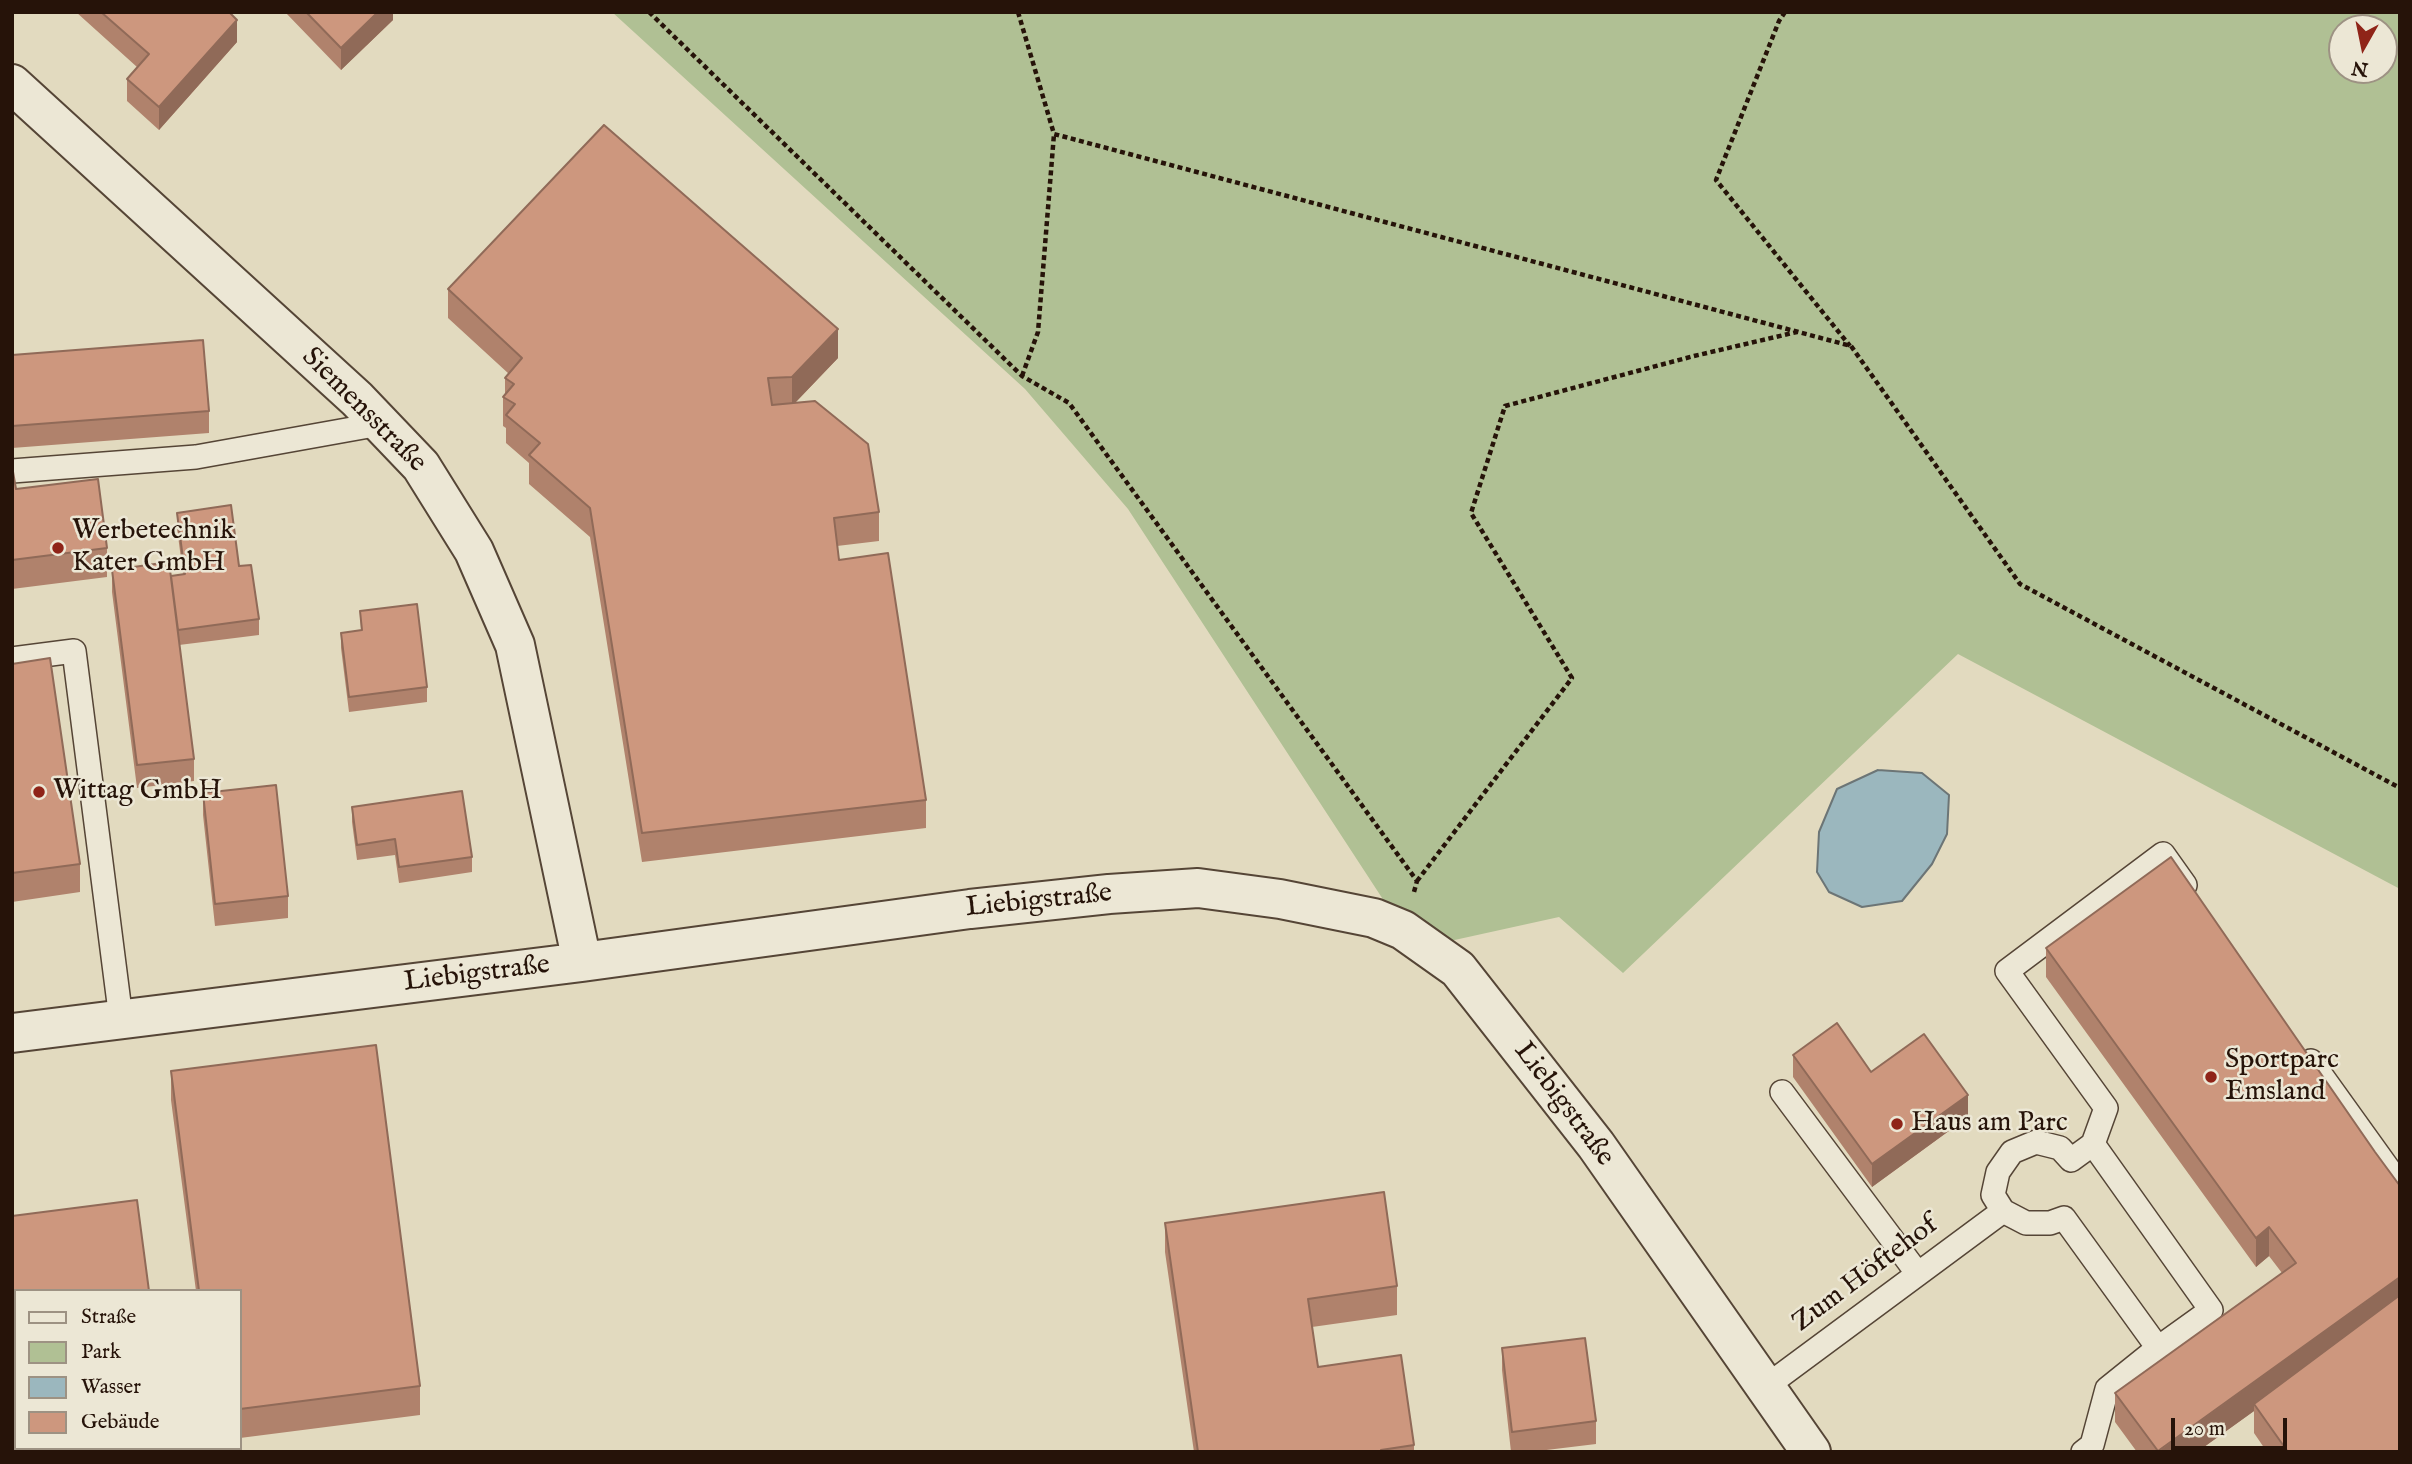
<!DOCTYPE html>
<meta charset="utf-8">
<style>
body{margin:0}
#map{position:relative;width:2412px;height:1464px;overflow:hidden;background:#e2dabf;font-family:"IM FELL English",serif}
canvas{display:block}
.frame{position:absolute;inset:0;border:14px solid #261309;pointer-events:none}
.legend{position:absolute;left:14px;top:1289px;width:228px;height:161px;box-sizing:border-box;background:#ece7d5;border:2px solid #9d9283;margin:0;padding:9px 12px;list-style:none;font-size:21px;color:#261309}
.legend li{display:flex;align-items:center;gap:14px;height:35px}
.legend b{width:35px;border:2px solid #9d9283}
.north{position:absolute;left:2328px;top:14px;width:70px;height:70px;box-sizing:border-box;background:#ece7d5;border:2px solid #9d9283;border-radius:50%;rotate:189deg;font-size:19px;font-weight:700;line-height:28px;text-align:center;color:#261309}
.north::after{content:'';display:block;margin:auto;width:24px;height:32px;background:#8f2418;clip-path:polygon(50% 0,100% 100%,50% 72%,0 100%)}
.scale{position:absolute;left:2171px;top:1418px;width:116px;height:32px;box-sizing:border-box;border:4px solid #261309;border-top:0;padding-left:9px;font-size:21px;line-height:24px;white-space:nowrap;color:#261309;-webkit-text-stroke:5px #ece7d5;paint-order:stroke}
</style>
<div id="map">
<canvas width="2412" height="1464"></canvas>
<div class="frame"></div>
<ul class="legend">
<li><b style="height:9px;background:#ece7d5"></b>Straße</li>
<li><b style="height:19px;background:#b0c094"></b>Park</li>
<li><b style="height:19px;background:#9bb7be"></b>Wasser</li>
<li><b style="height:19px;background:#cd977e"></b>Gebäude</li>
</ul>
<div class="north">N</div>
<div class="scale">20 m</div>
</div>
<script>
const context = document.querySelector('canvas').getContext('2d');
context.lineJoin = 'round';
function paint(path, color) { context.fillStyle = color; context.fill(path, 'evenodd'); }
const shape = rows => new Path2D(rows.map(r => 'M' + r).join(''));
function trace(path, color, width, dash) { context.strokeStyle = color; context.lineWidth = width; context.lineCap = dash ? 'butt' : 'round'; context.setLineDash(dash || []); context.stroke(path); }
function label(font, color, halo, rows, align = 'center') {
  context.font = font + ' "IM FELL English",serif'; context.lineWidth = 5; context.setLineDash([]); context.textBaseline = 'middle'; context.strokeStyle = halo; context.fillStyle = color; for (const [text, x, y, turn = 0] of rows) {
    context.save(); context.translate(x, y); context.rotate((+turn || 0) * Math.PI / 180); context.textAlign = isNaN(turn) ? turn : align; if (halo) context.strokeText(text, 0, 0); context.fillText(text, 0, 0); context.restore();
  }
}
paint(shape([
 [612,12,2400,12,2400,889,1958,654,1623,973,1559,917,1450,941,1403,930,1128,509,1025,389],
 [2342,28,2384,28,2384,70,2342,70]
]), '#b0c094');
const water = shape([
 [1878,770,1922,773,1949,795,1947,834,1932,864,1902,901,1862,907,1829,892,1817,872,1819,832,1837,789,1878,770]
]);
paint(water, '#9bb7be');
trace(water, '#6c7576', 2);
const lane = shape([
 [12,471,196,457,380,424],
 [12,659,74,651,121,1019],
 [2311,1061,2400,1185],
 [1782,1092,1918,1274],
 [2093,1144,2106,1108,2007,971,2163,854,2185,885],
 [1764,1388,2003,1211],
 [2083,1452,2092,1445,2107,1389,2158,1348,2064,1218,2050,1223,2026,1223,2003,1211,1993,1195,1998,1172,2012,1152,2036,1142,2060,1148,2071,1160,2093,1144,2211,1310,2158,1348]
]);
const street = shape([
 [12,84,357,399,421,466,474,551,515,645,582,962],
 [12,1033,582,962,970,909,1109,894,1198,888,1280,899,1374,918,1403,930,1458,969,1596,1145,1811,1452]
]);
trace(lane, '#554536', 26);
trace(street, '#554536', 42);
trace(shape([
 [649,12,1022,376,1069,403,1417,881,1414,892],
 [1018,12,1054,134,1851,346,2020,584,2400,788],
 [1785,12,1779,21,1716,180,1850,346],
 [1022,376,1038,332,1054,134],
 [1417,881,1572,678,1471,513,1505,406,1694,356,1797,332]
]), '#261309', 4.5, [5, 3.5]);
trace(lane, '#ece7d5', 23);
trace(street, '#ece7d5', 38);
paint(shape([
 [76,12,229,12,237,42,159,130,127,101,127,79,137,67],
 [285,12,393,12,393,20,341,70],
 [448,289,838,358,795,403,879,512,879,541,837,546,839,560,926,800,926,828,642,862,590,537,529,484,529,463,506,443,506,428,503,426,503,397,505,395,505,378,509,374,448,318],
 [12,355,209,411,209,433,12,448],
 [12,466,16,489,107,548,107,577,12,589],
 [177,513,239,566,259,619,259,635,179,645,194,759,194,781,137,788,112,592,112,570,171,576,183,574,177,528],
 [360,611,427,687,427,702,349,712,341,648,341,633,361,631],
 [12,664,80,864,80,892,12,902],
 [203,793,288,896,288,918,215,926,203,815],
 [352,807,472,857,472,872,399,883,395,855,357,860,352,822],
 [2171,857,2400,1452,2267,1452,2254,1433,2254,1411,2197,1452,2137,1452,2115,1422,2115,1393,2282,1273,2269,1256,2256,1267,2046,977,2046,948],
 [1793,1055,1871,1072,1968,1117,1872,1187,1793,1077],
 [171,1071,420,1386,420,1415,240,1438,240,1291,196,1291,171,1100],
 [12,1216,16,1291,16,1448,166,1448,141,1452,12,1452],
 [1165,1223,1397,1286,1397,1315,1312,1327,1318,1367,1414,1445,1414,1452,1194,1452,1165,1252],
 [1502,1348,1596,1421,1596,1444,1530,1452,1511,1452,1502,1370]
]), '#b0826c');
paint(shape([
 [378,12,393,12,393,20,341,70,341,48],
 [237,20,237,42,159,130,159,107],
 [838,329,838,358,792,406,792,377],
 [1968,1095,1968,1117,1872,1187,1872,1164],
 [2269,1227,2269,1256,2256,1267,2256,1238],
 [2400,1277,2400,1306,2254,1404,2254,1411,2197,1452,2158,1452]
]), '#906a58');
const building = shape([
 [101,12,229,12,237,20,159,107,127,79,149,54,101,12],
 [306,12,378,12,341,48,306,12],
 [604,125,838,329,792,377,768,378,772,405,815,401,868,444,879,512,834,518,839,560,888,553,926,800,642,833,590,508,529,455,540,443,506,415,515,404,503,397,514,384,505,378,522,358,448,289,604,125],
 [203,340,209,411,12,426,12,355,203,340],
 [12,466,16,489,98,479,107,548,12,560,12,466],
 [231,505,239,566,251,565,259,619,178,630,171,576,185,574,177,513,231,505],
 [169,562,194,759,137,765,112,570,169,562],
 [417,604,427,687,349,697,341,633,362,630,360,611,417,604],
 [50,658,80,864,12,873,12,664,50,658],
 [276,785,288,896,215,904,203,793,276,785],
 [462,791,472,857,399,867,395,839,357,845,352,807,462,791],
 [2171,857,2375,1152,2400,1186,2400,1277,2158,1451,2115,1393,2296,1263,2269,1227,2256,1238,2046,948,2171,857],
 [1837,1023,1871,1072,1924,1034,1968,1095,1872,1164,1793,1055,1837,1023],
 [376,1045,420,1386,240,1409,240,1291,199,1291,171,1071,376,1045],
 [1384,1192,1397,1286,1308,1299,1318,1367,1401,1355,1414,1445,1381,1450,1381,1452,1198,1452,1165,1223,1384,1192],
 [137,1200,149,1291,16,1291,16,1439,12,1440,12,1216,137,1200],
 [2400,1295,2400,1452,2288,1452,2254,1404,2400,1295],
 [1585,1338,1596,1421,1512,1432,1502,1348,1585,1338]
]);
paint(building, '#cd977e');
trace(building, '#906a58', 2);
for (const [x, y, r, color] of [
 [58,548,7,"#8f2418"],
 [39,792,7,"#8f2418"],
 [2211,1077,7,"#8f2418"],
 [1897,1124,7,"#8f2418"]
]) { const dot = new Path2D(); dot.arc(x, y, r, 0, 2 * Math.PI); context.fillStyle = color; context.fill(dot); trace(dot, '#ece7d5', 2.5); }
label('28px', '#261309', '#ece7d5', [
 ["Siemensstraße",363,411,45],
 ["Liebigstraße",1039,902,-6],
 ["Liebigstraße",477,975,-7],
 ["Liebigstraße",1563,1105,53],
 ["Zum Höftehof",1866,1275,-37]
]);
label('28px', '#261309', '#ece7d5', [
 ["Werbetechnik",72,532],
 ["Kater GmbH",72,564],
 ["Wittag GmbH",53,792],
 ["Sportparc",2225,1061],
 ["Emsland",2225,1093],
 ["Haus am Parc",1911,1124]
], 'left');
</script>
